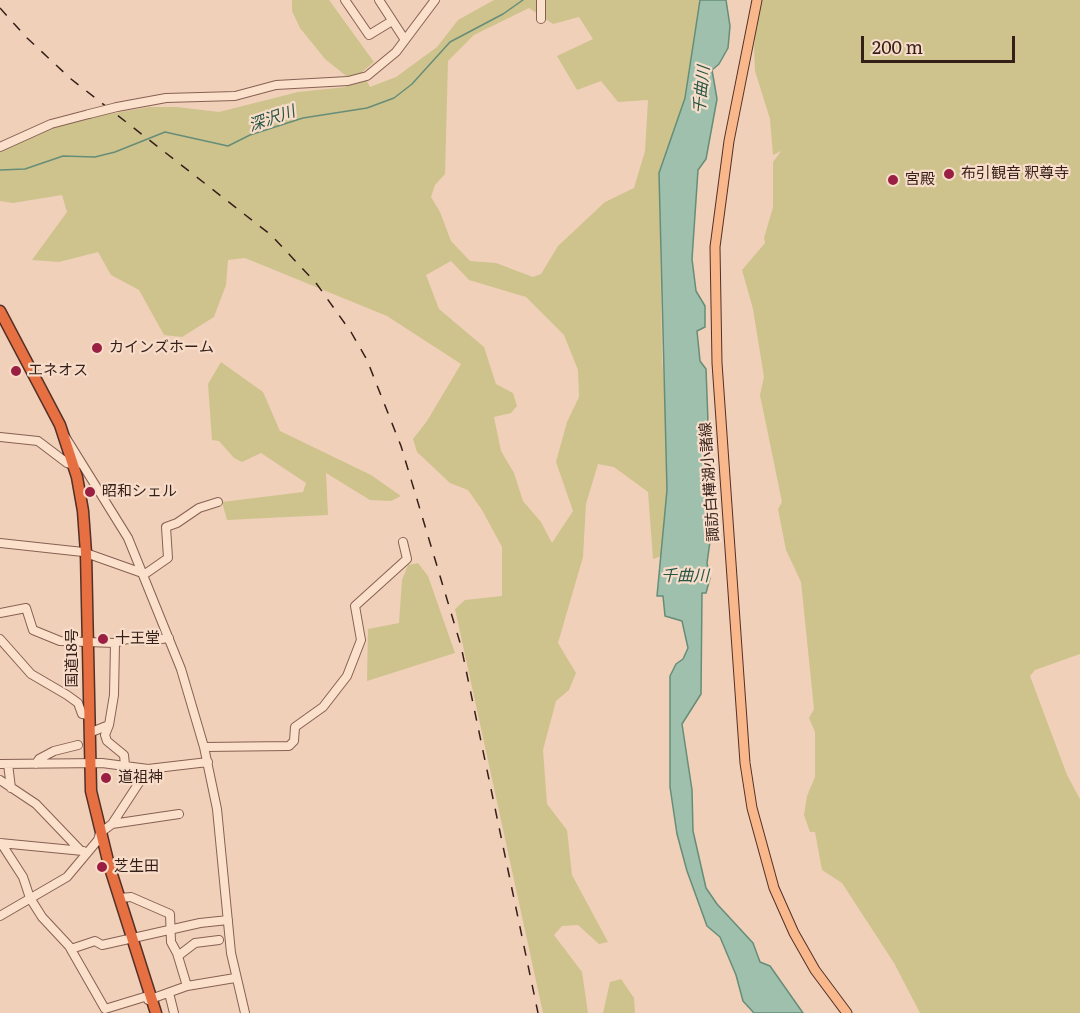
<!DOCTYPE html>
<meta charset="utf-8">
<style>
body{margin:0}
#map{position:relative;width:1080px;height:1013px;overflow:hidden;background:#f0d0b9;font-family:Literata,serif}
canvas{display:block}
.scale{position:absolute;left:861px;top:36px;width:154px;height:27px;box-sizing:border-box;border:3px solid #351f19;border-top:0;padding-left:8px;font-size:18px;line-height:21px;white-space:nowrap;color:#351f19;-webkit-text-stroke:4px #f7ddc9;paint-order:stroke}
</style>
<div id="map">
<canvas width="1080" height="1013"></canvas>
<div class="scale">200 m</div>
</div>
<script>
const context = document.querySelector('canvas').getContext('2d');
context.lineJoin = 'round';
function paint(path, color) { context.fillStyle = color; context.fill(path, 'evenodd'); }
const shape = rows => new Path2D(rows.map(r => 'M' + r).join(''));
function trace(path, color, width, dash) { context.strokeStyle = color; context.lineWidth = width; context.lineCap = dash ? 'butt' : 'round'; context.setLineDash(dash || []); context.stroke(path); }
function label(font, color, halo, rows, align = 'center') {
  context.font = font + ' Literata,"Noto Sans JP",serif'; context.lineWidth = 4.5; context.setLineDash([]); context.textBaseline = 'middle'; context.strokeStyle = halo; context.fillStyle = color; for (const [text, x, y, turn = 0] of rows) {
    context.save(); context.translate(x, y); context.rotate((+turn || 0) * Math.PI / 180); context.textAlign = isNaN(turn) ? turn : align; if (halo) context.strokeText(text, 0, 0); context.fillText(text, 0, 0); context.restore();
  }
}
paint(shape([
 [292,0,329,0,374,62,362,72,370,87,396,77,437,47,458,20,494,0,700,0,685,98,659,173,662,357,667,430,667,490,662,556,653,559,648,492,614,467,598,464,586,504,583,557,558,643,576,673,569,690,556,701,543,750,547,804,567,830,572,875,608,942,599,944,578,925,562,926,554,935,582,972,588,1013,543,1013,455,609,465,600,502,596,502,547,482,510,468,490,450,483,417,452,413,439,427,421,461,364,387,316,245,258,228,260,226,285,214,317,182,337,164,335,139,290,111,275,98,252,59,262,32,260,67,212,62,195,13,203,0,201,0,150,52,127,91,117,149,107,177,107,219,112,298,92,346,87,345,75,325,59,300,28,292,11],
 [529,8,553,24,579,17,593,39,557,56,577,90,601,81,618,102,648,100,645,151,634,188,605,202,558,246,541,274,533,277,496,263,470,261,451,241,440,212,431,197,435,185,445,174,448,61,474,35],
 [451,261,469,280,526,297,564,335,578,370,579,397,567,422,556,462,573,511,552,543,541,522,523,501,514,473,501,451,494,417,511,413,517,406,513,393,496,384,484,347,439,309,426,275],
 [759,0,1080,0,1080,654,1035,670,1030,676,1067,775,1080,799,1080,1013,920,1013,894,963,842,883,822,870,815,832,810,832,804,815,807,796,815,777,815,732,809,718,814,709,801,582,786,550,778,509,782,502,760,395,764,377,753,309,742,270,765,243,764,238,773,207,773,162,781,151,773,155,770,119,755,71,754,47],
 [221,362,263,392,280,431,371,475,401,496,391,501,370,500,326,473,328,515,227,520,222,502,303,492,306,483,261,453,242,462,234,458,219,441,212,440,208,384],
 [418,563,428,576,455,653,367,681,368,629,399,623,402,580,408,565],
 [621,979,634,998,635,1013,603,1013,610,982]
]), '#cec38d');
const water = shape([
 [700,0,726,0,730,26,728,48,719,64,712,70,717,99,706,159,698,170,692,259,696,291,705,306,705,327,697,331,700,361,706,369,712,527,707,563,710,578,706,593,702,593,701,694,682,724,692,790,693,831,706,888,717,904,753,943,760,962,770,966,803,1013,754,1013,743,1001,736,975,720,937,707,926,687,871,677,834,670,787,670,676,676,664,683,659,688,648,682,621,665,616,663,596,657,596,667,490,659,173,685,98,700,0]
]);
paint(water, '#9ec0ad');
trace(water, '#668d78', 1.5);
trace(shape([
 [0,170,25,169,63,156,95,157,115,152,165,132,228,146,250,135,303,118,367,108,394,98,412,84,450,42,503,14,523,0]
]), '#668d78', 1.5);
const minor = shape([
 [345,0,369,35,392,21],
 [379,0,405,40],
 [541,0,541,19],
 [117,107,166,98,235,96,276,85,348,81,367,76,396,52,435,0],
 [0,147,51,124,89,114],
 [0,437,38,441,67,463,76,465],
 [66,438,128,538,181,669,204,747,217,809,231,953,245,1013],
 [0,543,83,552,145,574],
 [145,574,168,558,166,527,177,523,199,508,218,502],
 [0,613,26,608,33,630,60,641,115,643,127,639,146,641,169,638],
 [0,639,31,674,67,695,78,703,82,714,89,715],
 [109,725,105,735,107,741,124,755,125,765],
 [89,733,109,725,114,695,115,643],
 [204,747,289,746,294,741,295,727,323,707,347,676,361,640,355,606,407,559,403,542],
 [0,764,102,763,148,769,208,762],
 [8,764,11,788],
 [36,764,39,759,54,751,78,745],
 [0,780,36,804,81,851],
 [112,824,179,814],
 [0,843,83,851],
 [1,843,23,877,30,898,42,917,69,946,105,1009,151,995],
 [120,898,131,897,170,914,171,942,177,953,187,986],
 [0,916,67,877,98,840,100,833,112,824,148,769],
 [71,949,95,941,102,945,200,923,228,920],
 [178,956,195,943,219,940],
 [169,993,174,1013],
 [148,1000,187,986,235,978]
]);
const major = shape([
 [757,0,729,141,715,247,717,363,745,763,752,808,774,888,794,933,815,970,847,1013]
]);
const highway = shape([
 [0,311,60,425,77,477,83,511,86,553,91,791,109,865,156,1013]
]);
trace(minor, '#876053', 10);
trace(major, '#543028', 11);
trace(highway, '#543028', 13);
trace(minor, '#fbe0cc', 8);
trace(major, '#f8b88c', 9);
trace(highway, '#e77042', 10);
trace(shape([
 [0,8,26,37,71,79,271,235,316,283,351,332,367,360,401,446,461,646,538,1013]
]), '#351f19', 1.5, [10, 10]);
const minorBridge = shape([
 [89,114,117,107]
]);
trace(minorBridge, '#876053', 10, []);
trace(minorBridge, '#fbe0cc', 8);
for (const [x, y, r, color] of [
 [949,174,6,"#992043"],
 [893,180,6,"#992043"],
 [97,348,6,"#992043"],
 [16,371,6,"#992043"],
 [90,492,6,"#992043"],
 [103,639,6,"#992043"],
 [106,778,6,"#992043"],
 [102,867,6,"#992043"]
]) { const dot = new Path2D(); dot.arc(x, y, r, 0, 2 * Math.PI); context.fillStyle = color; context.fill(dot); trace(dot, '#f7ddc9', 2); }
label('15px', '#351f19', '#f7ddc9', [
 ["布引観音 釈尊寺",961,174],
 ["宮殿",905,180],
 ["カインズホーム",109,348],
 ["エネオス",28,371],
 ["昭和シェル",102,492],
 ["十王堂",115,639],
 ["道祖神",118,778],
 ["芝生田",114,867]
], 'left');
label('15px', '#351f19', '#f7ddc9', [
 ["諏訪白樺湖小諸線",710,482,-94],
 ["国道18号",73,658,-90]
]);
label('italic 16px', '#275646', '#f7ddc9', [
 ["千曲川",702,90,-84],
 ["深沢川",272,119,-19],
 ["千曲川",685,576]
]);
</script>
